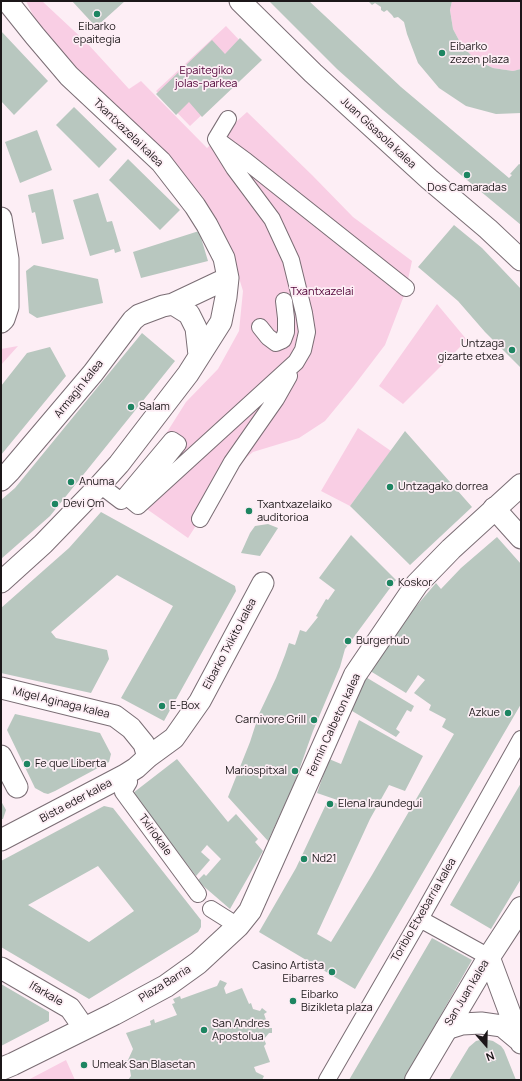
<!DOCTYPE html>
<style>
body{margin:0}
#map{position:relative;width:522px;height:1081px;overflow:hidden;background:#fdeef5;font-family:Manrope,sans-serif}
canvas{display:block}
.frame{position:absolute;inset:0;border:2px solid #1c1719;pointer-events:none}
.north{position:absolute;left:466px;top:1025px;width:40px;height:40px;-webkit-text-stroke:3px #fdeef5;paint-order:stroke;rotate:160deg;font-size:11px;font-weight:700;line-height:16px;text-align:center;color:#1c1719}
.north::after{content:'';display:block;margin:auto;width:14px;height:18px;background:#1c1719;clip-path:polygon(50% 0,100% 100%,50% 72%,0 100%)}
</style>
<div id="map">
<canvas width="522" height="1081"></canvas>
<div class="frame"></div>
<div class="north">N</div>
</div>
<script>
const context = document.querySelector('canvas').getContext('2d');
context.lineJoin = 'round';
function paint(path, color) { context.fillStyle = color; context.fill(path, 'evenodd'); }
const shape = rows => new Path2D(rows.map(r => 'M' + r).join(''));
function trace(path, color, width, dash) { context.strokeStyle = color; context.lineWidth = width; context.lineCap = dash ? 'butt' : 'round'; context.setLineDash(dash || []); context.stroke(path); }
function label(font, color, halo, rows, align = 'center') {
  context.font = font + ' Manrope,sans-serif'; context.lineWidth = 3.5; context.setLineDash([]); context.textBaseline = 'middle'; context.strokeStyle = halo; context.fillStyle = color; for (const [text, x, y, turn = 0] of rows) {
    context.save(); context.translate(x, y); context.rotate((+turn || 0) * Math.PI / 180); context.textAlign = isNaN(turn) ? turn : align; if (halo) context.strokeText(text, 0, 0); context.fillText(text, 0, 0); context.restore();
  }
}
paint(shape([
 [26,1,42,1,87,43,129,89,141,81,207,148,247,112,312,175,353,217,412,261,405,293,385,345,353,387,325,421,299,438,253,452,233,468,188,538,124,493,157,448,186,402,218,369,239,331,243,291,233,258,48,46],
 [452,1,521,1,521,69,513,71,493,68,476,60,462,46,453,29,450,10],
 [226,26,259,61,190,126,156,91],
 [437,304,467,340,403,404,379,386],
 [18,346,1,365,1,349],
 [358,428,391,451,350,506,321,491],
 [66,1060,75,1080,28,1080]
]), '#f9cee4');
paint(shape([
 [72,1,125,1,96,27],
 [269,1,309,1,401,87,509,178,512,175,510,174,519,164,521,165,521,225,383,110,337,69],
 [368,1,452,1,450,10,453,29,462,46,476,60,493,68,513,71,521,69,521,113,496,114,466,106,439,88,418,63,407,34,404,22,398,17,394,18,392,15,387,10,384,12,381,10,381,7,375,3,372,5],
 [1,31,48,81,14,115,1,101],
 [240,38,262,60,202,117,189,102,176,115,156,94,212,40,225,54],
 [74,107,117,149,99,168,56,125],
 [37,130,52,170,20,183,5,142],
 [128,159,180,210,160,230,109,180],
 [53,189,64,239,42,244,35,212,32,213,28,195],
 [98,193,107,222,112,221,121,251,115,253,114,249,90,256,73,200],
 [454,225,482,248,521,289,521,368,485,332,458,301,418,267],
 [199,231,208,261,141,278,133,252],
 [34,265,98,279,103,303,37,318,29,313,26,271],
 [142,333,175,361,50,516,1,559,1,500,15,488],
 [50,347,66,376,1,455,1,386,27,353],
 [405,431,472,507,410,565,350,506],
 [101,512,235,586,236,591,164,721,121,698,173,606,117,575,51,632,56,638,107,650,109,659,91,693,1,673,1,608,69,548],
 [268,524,278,528,260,556,241,553,250,533,255,526],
 [351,535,396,580,345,649,340,667,313,731,294,784,268,841,228,797,250,742,259,714,276,678,285,655,289,643,295,645,300,630,306,632,318,617,316,616,326,599,328,600,335,590,319,578],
 [497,537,521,564,521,704,355,989,259,932,296,868,328,800,343,806,346,803,317,793,329,759,341,764,359,720,423,756,405,791,389,785,370,819,317,934,331,942,372,875,454,734,442,727,446,719,429,710,431,705,414,693,425,680,418,675,406,693,367,669,389,638,436,583,441,589,461,568],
 [364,676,414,706,411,712,407,710,396,729,400,732,396,737,347,708],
 [15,714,100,733,111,754,109,762,55,791,48,794,44,793,35,788,7,730],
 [177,759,228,822,236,814,258,839,255,842,263,851,230,909,201,884,198,880,204,874,206,876,221,859,207,845,201,852,210,860,196,876,133,793],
 [521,783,521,879,491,929,450,905],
 [1,801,6,810,3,819,1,819],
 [104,806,113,808,201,920,201,927,198,932,89,999,1,947,1,861],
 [98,866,134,911,89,942,28,905],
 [432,938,472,960,404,1080,349,1080],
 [220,980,227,983,224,988,226,994,242,988,249,1004,251,1003,253,1009,260,1011,262,1008,267,1012,264,1014,269,1028,272,1028,272,1033,269,1033,264,1039,266,1044,264,1046,270,1062,254,1067,256,1072,264,1076,262,1080,128,1080,131,1076,129,1064,124,1065,125,1060,128,1060,133,1049,126,1033,151,1025,150,1021,154,1019,155,1023,177,1015,172,1004,175,1003,173,999,180,996,181,999,217,986],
 [1,984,49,1012,49,1021,1,1046],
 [484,1039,493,1041,501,1046,504,1050,516,1080,449,1080,469,1047,476,1041]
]), '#b8c7bf');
const pedestrian = shape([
 [216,139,228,119],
 [260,327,268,337,276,343,283,340,286,332,286,318,284,301],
 [100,485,121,501,172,440,178,444,132,501,138,506,296,362,303,350,307,332,304,313,291,260,272,219,234,168,216,139,246,161,406,288],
 [200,519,232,462,276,399,289,376],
 [125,775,129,782,123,792,198,894],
 [211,909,238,926],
 [420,919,489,957],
 [327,1080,420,919,521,739]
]);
const minor = shape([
 [240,1,313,73,429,179,488,229,521,260],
 [1,218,8,259,8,307,4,319,1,322],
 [173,304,228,278],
 [1,480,10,471,93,373,133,320,139,315,163,306,173,304,189,314,196,328,199,355],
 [494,508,521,538],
 [1,582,43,544,100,485,119,464,188,374,221,322,226,297,228,278,224,258,207,225,195,206,161,162,69,76,35,36,7,1],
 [1,688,115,716,131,728,144,744,148,757],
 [1,756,17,787],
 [1,840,125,775,136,768,148,757,174,738,200,701,263,583],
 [489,957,521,1043],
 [1,968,70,1008,84,1028],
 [446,1029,462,1024,481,1023,502,1026,520,1041]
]);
const tertiary = shape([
 [1,1069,13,1064,114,1014,166,986,198,963,238,926,250,911,355,675,417,584,451,549,521,485],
 [416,1080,489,957,521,908]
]);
trace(pedestrian, '#7a6d74', 18);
trace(minor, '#7a6d74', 23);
trace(tertiary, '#7a6d74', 24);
trace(pedestrian, '#fff', 16);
trace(minor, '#fff', 21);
trace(tertiary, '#fff', 22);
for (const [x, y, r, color] of [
 [97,14,4,"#1d8561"],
 [442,53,4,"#1d8561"],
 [467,175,4,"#1d8561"],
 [512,350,4,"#1d8561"],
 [131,407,4,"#1d8561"],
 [71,482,4,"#1d8561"],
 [390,487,4,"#1d8561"],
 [55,504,4,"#1d8561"],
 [249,511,4,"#1d8561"],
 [390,583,4,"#1d8561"],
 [348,641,4,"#1d8561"],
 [162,706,4,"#1d8561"],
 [508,713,4,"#1d8561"],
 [314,720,4,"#1d8561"],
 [27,764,4,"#1d8561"],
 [295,771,4,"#1d8561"],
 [330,804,4,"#1d8561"],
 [304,859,4,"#1d8561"],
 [332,972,4,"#1d8561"],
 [293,1001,4,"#1d8561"],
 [204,1030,4,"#1d8561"],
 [84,1065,4,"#1d8561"]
]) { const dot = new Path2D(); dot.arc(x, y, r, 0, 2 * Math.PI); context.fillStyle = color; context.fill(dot); trace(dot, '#fdeef5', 1.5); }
label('11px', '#1c1719', '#fdeef5', [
 ["Eibarko",97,27,"center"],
 ["epaitegia",97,40,"center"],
 ["Eibarko",450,47],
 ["zezen plaza",450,60],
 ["Dos Camaradas",467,188,"center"],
 ["Untzaga",504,344,"right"],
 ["gizarte etxea",504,357,"right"],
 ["Salam",139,407],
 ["Anuma",79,482],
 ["Untzagako dorrea",398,487],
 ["Devi Om",63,504],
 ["Txantxazelaiko",257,505],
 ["auditorioa",257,518],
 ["Koskor",398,583],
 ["Burgerhub",356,641],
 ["E-Box",170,706],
 ["Azkue",500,713,"right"],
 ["Carnivore Grill",306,720,"right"],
 ["Fe que Liberta",35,764],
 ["Mariospitxal",287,771,"right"],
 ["Elena Iraundegui",338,804],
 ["Nd21",312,859],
 ["Casino Artista",324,966,"right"],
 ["Eibarres",324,979,"right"],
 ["Eibarko",301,995],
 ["Bizikleta plaza",301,1008],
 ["San Andres",212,1024],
 ["Apostolua",212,1037],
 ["Umeak San Blasetan",92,1065]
], 'left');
label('11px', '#500337', '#fdeef5', [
 ["Epaitegiko",206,71],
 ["jolas-parkea",206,84],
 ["Txantxazelai",322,292]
]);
label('11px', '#1c1719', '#fdeef5', [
 ["Txantxazelai kalea",128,133,44],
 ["Juan Gisasola kalea",378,133,43],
 ["Armagin kalea",79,389,-51],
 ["Eibarko Txikito kalea",230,644,-62],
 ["Migel Aginaga kalea",61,703,14],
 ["Fermin Calbeton kalea",334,725,-65],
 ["Bista eder kalea",76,801,-28],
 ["Txiriokale",155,835,54],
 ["Toribio Etxebarria kalea",424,910,-60],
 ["Plaza Barria",165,984,-32],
 ["San Juan kalea",467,993,-59],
 ["Ifarkale",46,994,30]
]);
</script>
